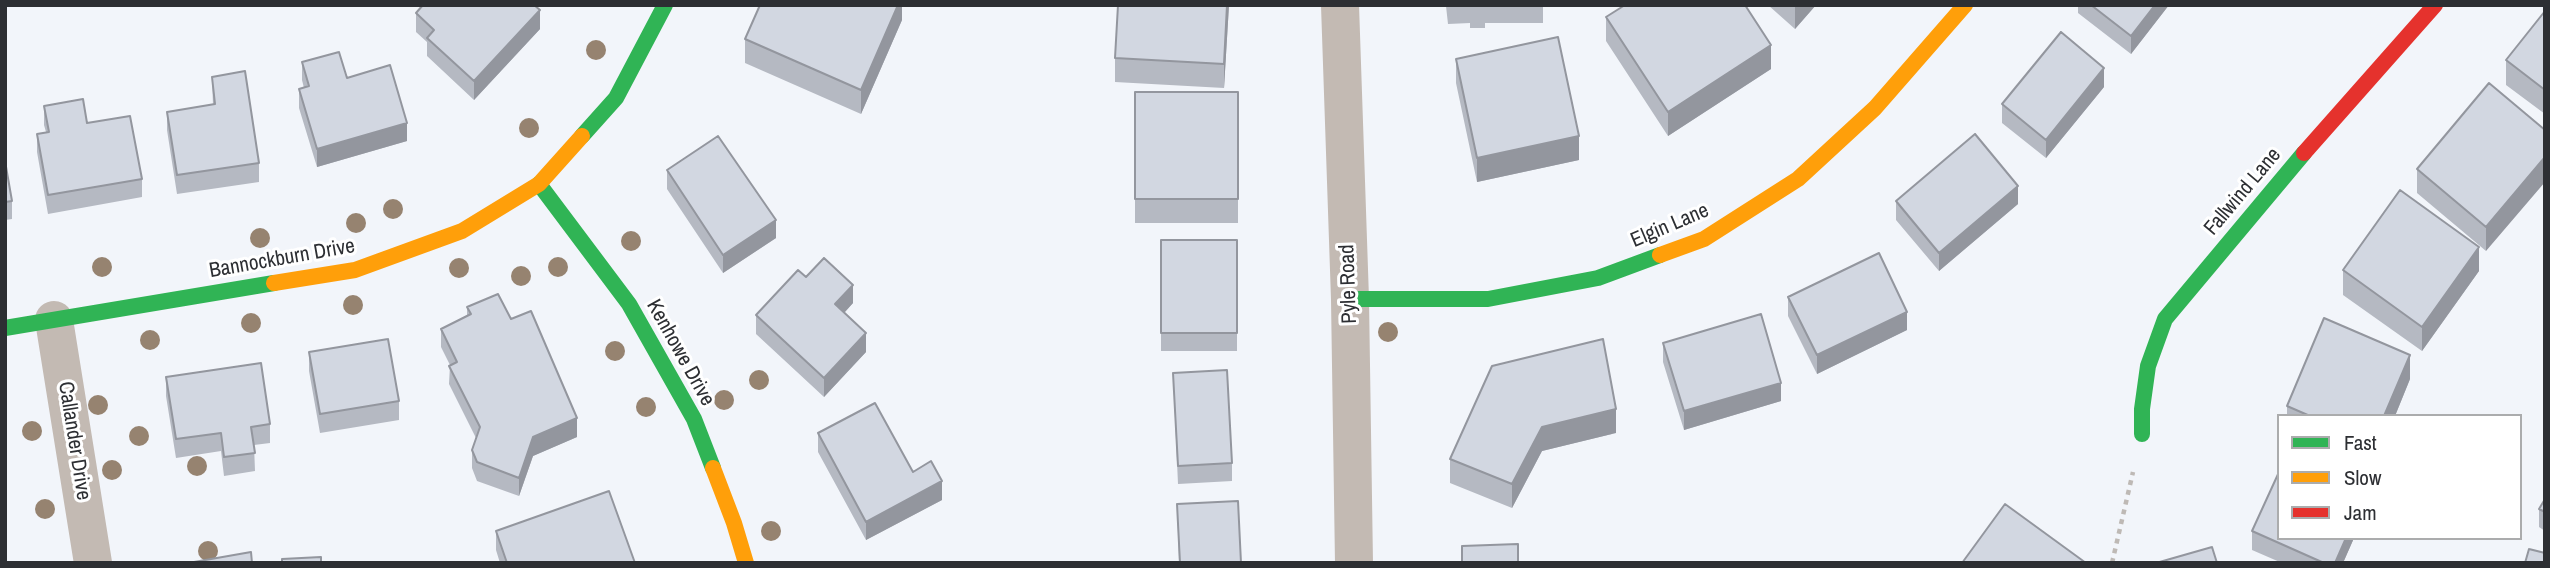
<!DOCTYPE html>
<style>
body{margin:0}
#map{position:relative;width:2550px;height:568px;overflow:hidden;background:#f2f5fa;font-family:"Archivo Narrow",sans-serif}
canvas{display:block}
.frame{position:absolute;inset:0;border:7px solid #2d2f33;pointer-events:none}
.legend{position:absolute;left:2277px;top:414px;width:245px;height:126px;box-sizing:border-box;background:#fff;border:2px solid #abacad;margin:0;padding:9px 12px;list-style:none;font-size:21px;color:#2d2f33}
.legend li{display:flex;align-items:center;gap:14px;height:35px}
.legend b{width:35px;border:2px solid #abacad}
</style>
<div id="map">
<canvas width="2550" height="568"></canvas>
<div class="frame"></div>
<ul class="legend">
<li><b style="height:9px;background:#30b455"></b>Fast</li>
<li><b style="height:9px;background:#ff9f0a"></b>Slow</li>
<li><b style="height:9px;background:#e5322d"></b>Jam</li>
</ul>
</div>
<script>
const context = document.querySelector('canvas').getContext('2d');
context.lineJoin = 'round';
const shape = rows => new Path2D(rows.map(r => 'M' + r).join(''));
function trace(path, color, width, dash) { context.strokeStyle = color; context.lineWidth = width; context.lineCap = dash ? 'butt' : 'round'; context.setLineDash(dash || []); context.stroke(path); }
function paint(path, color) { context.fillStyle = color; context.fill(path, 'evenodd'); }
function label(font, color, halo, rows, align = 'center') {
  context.font = font + ' "Archivo Narrow",sans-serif'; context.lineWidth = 6; context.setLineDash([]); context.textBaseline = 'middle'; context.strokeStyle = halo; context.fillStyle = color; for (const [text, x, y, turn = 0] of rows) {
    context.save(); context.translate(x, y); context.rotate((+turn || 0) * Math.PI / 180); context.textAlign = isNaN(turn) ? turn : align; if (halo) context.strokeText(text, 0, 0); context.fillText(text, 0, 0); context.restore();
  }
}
trace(shape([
 [2112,563,2133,472]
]), '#beb9b5', 4.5, [5, 5]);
trace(shape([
 [1340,5,1350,299,1354,563],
 [54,320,93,563]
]), '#c3bab3', 38);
trace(shape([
 [582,136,616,98,665,5],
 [539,184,629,304,694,419,713,468],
 [1350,299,1488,299,1598,278,1660,255],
 [5,328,274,283],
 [2142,434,2142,409,2148,366,2165,319,2304,153]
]), '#30b455', 16);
trace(shape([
 [1660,255,1704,239,1798,179,1875,108,1965,5],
 [274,283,355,270,462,231,539,184,582,136],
 [713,468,734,523,746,563]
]), '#ff9f0a', 16);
trace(shape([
 [2304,153,2435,5]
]), '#e5322d', 16);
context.fillStyle = '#968370';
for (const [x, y] of [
 [596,50],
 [529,128],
 [393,209],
 [356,223],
 [260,238],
 [631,241],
 [102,267],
 [558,267],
 [459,268],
 [521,276],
 [353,305],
 [251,323],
 [1388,332],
 [150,340],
 [615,351],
 [759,380],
 [724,400],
 [98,405],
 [646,407],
 [32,431],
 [139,436],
 [197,466],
 [112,470],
 [45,509],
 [771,531],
 [208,551]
]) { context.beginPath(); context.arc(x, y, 10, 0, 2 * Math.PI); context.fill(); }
paint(shape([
 [902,5,902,20,861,114,745,63,745,39],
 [1229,5,1224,88,1115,82,1115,58],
 [1444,5,1543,5,1543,23,1485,23,1485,28,1470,28,1470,23,1448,24,1446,6],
 [1768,5,1816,5,1795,29],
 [2078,5,2169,5,2131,54,2078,13],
 [2545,11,2545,114,2506,85,2506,60],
 [416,13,540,29,474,100,427,56,427,42,416,32],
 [1606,17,1771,69,1668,136,1606,41],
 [1456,59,1579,160,1477,182,1456,83],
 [302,62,347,78,407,141,317,167,299,108,299,89,304,88,302,80],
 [212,77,259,163,259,182,177,194,167,130,167,112,213,105],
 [2489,83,2486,251,2417,193,2417,169],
 [2104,87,2046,158,2002,123,2002,104],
 [1135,92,1238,92,1238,223,1135,223],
 [44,106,87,123,142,179,142,197,48,214,37,152,37,134,46,132,44,125],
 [5,161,12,201,12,219,5,220],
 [667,170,776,238,723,273,667,189],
 [1896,201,2018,204,1939,271,1896,220],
 [1161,240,1237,240,1237,351,1161,351],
 [2343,270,2479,271,2422,351,2343,295],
 [806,277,853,303,844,313,866,352,824,397,756,334,756,315],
 [1788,297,1907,330,1817,374,1788,316],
 [467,307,511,319,577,437,533,456,519,496,477,481,472,468,472,450,476,438,449,384,450,365,441,347,441,329,467,315],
 [1663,343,1781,401,1684,430,1663,362],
 [309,352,399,401,399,420,320,433,309,371],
 [1173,373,1232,463,1232,481,1178,484],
 [166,377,270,424,270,443,254,445,255,471,224,476,221,451,176,458,166,396],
 [2410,379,2395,416,2287,416,2287,406],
 [818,433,913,472,942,500,866,540,818,452],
 [1616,433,1542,451,1512,508,1450,483,1450,459],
 [2545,499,2545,531,2539,527,2539,509],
 [1177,504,1241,563,1179,563],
 [496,531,635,563,500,563,496,550],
 [2252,531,2279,538,2354,538,2343,563,2282,563,2252,550]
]), '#b5b9c2');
paint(shape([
 [898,5,902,5,902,20,861,114,861,90],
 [1227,5,1229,5,1224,88,1224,64],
 [1795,5,1816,5,1795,29],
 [2155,5,2169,5,2131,54,2131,36],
 [540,10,540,29,474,100,474,81],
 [1771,45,1771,69,1668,136,1668,112],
 [2104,68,2104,87,2046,158,2046,140],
 [407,123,407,141,317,167,317,149],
 [1579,136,1579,160,1477,182,1477,158],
 [2545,157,2545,182,2486,251,2486,227],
 [2018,186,2018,204,1939,271,1939,253],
 [776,220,776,238,723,273,723,255],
 [2479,247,2479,271,2422,351,2422,327],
 [853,285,853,303,835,323,835,304],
 [1907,312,1907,330,1817,374,1817,355],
 [866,333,866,352,824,397,824,378],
 [2410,355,2410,379,2395,416,2384,416],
 [1781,383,1781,401,1684,430,1684,411],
 [1616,409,1616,433,1542,451,1512,508,1512,484,1542,427],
 [577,418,577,437,533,456,519,496,519,478,533,437],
 [942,481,942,500,866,540,866,522],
 [2346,538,2354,538,2343,563,2335,563]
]), '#93969e');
const building = shape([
 [423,5,534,5,540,10,474,81,427,38,434,30,416,13,423,5],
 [760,5,898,5,861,90,745,39,760,5],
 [1118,5,1227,5,1224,64,1115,58,1118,5],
 [1625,5,1745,5,1771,45,1668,112,1606,17,1625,5],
 [2091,5,2155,5,2131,36,2091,5],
 [2545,11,2545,90,2506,60,2545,11],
 [2061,32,2104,68,2046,140,2002,104,2061,32],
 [1558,37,1579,136,1477,158,1456,59,1558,37],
 [339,52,347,78,390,65,407,123,317,149,299,89,309,86,302,62,339,52],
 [245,71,259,163,177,175,167,112,215,104,212,77,245,71],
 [2489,83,2545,130,2545,157,2486,227,2417,169,2489,83],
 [1135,92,1238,92,1238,199,1135,199,1135,92],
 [83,99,87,123,130,116,142,179,48,195,37,134,49,132,44,106,83,99],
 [1975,134,2018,186,1939,253,1896,201,1975,134],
 [718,136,776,220,723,255,667,170,718,136],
 [5,161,12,201,5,202,5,161],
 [2400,190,2479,247,2422,327,2343,270,2400,190],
 [1161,240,1237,240,1237,333,1161,333,1161,240],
 [1879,253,1907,312,1817,355,1788,297,1879,253],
 [824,258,853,285,835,304,866,333,824,378,756,315,798,270,806,277,824,258],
 [498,294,511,319,531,311,577,418,533,437,519,478,477,462,472,450,480,427,449,366,457,362,441,329,471,314,467,307,498,294],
 [1761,314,1781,383,1684,411,1663,343,1761,314],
 [2324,318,2410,355,2384,416,2310,416,2287,406,2324,318],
 [388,339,399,401,320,414,309,352,388,339],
 [1603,339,1616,409,1542,427,1512,484,1450,459,1492,366,1603,339],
 [261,363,270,424,251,427,255,453,224,457,221,433,176,439,166,377,261,363],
 [1227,370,1232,463,1178,466,1173,373,1227,370],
 [875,403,913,472,931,461,942,481,866,522,818,433,875,403],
 [2279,472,2279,538,2346,538,2335,563,2324,563,2252,531,2279,472],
 [609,491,635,563,507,563,496,531,609,491],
 [2545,499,2545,512,2539,509,2545,499],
 [1238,501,1241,563,1180,563,1177,504,1238,501],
 [2005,504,2086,563,1962,563,2005,504],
 [1518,544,1518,563,1462,563,1462,546,1518,544],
 [2212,547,2217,563,2156,563,2212,547],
 [2529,549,2545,553,2545,563,2525,563,2529,549],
 [251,552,252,563,194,563,194,562,251,552],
 [321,557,321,563,282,563,282,559,321,557]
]);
paint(building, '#d2d7e1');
trace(building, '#93969e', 2);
label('21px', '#2d2f33', '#fff', [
 ["Fallwind Lane",2243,192,-50],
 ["Elgin Lane",1670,226,-23],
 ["Bannockburn Drive",282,259,-10],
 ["Pyle Road",1349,284,-92],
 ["Kenhowe Drive",680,353,61],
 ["Callander Drive",74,441,81]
]);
</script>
